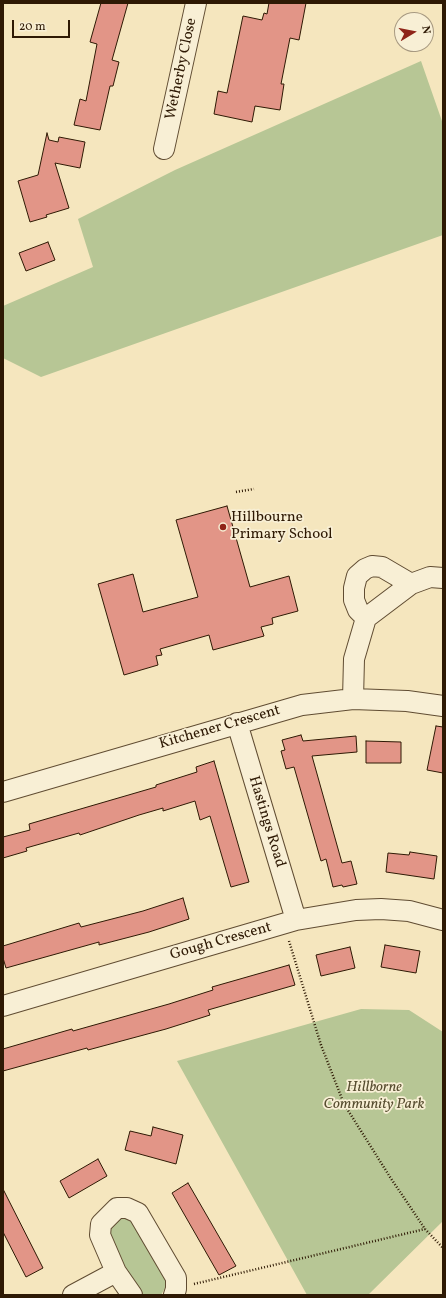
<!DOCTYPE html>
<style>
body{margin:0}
#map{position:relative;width:446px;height:1298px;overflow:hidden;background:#f5e6be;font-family:Vollkorn,serif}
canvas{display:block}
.frame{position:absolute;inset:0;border:4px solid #2e1904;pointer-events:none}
.north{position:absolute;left:394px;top:12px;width:40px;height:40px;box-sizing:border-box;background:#f8efd5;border:1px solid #a79981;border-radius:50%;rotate:80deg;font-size:11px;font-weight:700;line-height:16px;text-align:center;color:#2e1904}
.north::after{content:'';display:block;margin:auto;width:14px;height:18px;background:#8f2418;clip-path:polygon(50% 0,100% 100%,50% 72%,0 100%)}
.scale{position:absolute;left:12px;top:20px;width:58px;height:18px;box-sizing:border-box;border:2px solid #2e1904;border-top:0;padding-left:5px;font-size:12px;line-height:14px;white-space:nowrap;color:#2e1904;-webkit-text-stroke:3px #f8efd5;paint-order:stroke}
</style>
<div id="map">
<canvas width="446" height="1298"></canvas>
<div class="frame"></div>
<div class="north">N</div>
<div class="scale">20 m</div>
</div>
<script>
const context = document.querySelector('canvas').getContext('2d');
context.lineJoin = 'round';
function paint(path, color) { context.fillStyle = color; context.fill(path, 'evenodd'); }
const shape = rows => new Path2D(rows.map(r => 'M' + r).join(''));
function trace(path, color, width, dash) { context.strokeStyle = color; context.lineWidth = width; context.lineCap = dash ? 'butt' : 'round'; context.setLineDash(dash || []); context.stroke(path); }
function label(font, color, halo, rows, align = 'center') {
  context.font = font + ' Vollkorn,serif'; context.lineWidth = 3.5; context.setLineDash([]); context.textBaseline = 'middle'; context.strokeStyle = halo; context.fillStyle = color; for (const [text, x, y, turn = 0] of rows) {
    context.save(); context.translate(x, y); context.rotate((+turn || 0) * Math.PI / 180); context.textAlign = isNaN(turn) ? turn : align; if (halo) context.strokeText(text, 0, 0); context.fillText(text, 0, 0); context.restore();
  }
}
paint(shape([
 [421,61,443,124,443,235,41,377,3,358,3,306,93,267,78,219,175,170],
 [361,1009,409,1010,443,1032,443,1221,368,1295,307,1295,177,1061],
 [121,1218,132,1219,165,1275,165,1288,161,1295,142,1295,140,1293,112,1244,109,1230,111,1225]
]), '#b7c695');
const building = shape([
 [101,3,128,3,112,60,119,62,113,86,110,86,100,130,74,125,80,99,86,101,97,44,90,42,101,3],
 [269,3,306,3,299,40,290,38,281,84,284,84,280,110,255,106,252,122,214,114,218,91,227,93,243,16,262,20,264,13,267,14,269,3],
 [47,133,49,140,58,142,59,137,85,142,80,168,55,163,69,208,46,215,47,217,30,222,18,181,38,175,47,133],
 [48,242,55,260,26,271,19,253,48,242],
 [227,506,250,587,289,576,298,611,272,618,273,624,261,627,264,636,213,650,209,635,160,649,162,655,156,656,158,665,124,675,98,584,133,574,143,612,198,597,176,520,227,506],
 [436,726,443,727,443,773,427,770,436,726],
 [301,735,303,741,356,736,357,752,312,756,342,863,351,861,357,884,343,887,342,885,333,887,326,859,321,861,294,767,286,769,281,751,285,750,282,740,301,735],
 [366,741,401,742,401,763,366,763,366,741],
 [214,761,249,882,231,887,210,816,200,820,195,801,163,811,163,808,139,815,80,835,79,833,26,848,27,851,3,858,3,837,30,830,29,824,156,787,156,785,197,772,196,767,214,761],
 [410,852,437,856,434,879,386,872,388,853,409,855,410,852],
 [183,898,189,919,149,932,99,945,99,942,6,968,3,958,3,946,79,923,81,927,143,911,183,898],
 [385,945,420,951,416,973,381,967,385,945],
 [350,947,355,968,321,976,316,955,350,947],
 [289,965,295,985,208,1010,210,1015,166,1029,88,1050,87,1048,3,1071,3,1049,72,1029,73,1031,169,1004,213,990,212,987,289,965],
 [153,1127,183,1135,176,1164,125,1150,130,1131,151,1136,153,1127],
 [98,1159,107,1176,69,1198,60,1181,98,1159],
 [188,1183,236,1266,219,1275,172,1193,188,1183],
 [3,1189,43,1268,26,1277,3,1232,3,1189]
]);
paint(building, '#e29587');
trace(building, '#2e1904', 1);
const minor = shape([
 [164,149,196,3],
 [366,618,358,610,354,600,354,588,357,576,365,569,372,566,382,567,411,584],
 [353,699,354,659,366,618,411,584,430,577,443,578],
 [237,723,296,920],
 [3,792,302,705,353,699,407,701,443,706],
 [3,1006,296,920,356,910,381,909,409,911,443,920],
 [73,1295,116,1272],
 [132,1295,116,1272,100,1235,101,1224,117,1208,127,1208,138,1213,176,1278,176,1289,174,1295]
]);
trace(minor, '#604c32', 22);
trace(shape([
 [236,492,254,489],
 [289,941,321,1045,344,1104,390,1177,425,1229,443,1248],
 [194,1284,425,1229]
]), '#2e1904', 2.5, [1, 2]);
trace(minor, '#f8efd5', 20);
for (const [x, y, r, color] of [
 [223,527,4,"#8f2418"]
]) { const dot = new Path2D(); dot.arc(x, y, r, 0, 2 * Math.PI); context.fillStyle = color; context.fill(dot); trace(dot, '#f8efd5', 1.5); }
label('15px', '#2e1904', '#f8efd5', [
 ["Wetherby Close",182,69,-78],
 ["Kitchener Crescent",220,728,-16],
 ["Hastings Road",266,822,73],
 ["Gough Crescent",221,942,-16]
]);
label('15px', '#2e1904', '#f8efd5', [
 ["Hillbourne",231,518],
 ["Primary School",231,535]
], 'left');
label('italic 15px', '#574d30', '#f8efd5', [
 ["Hillborne",374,1088],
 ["Community Park",374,1105]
]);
</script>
